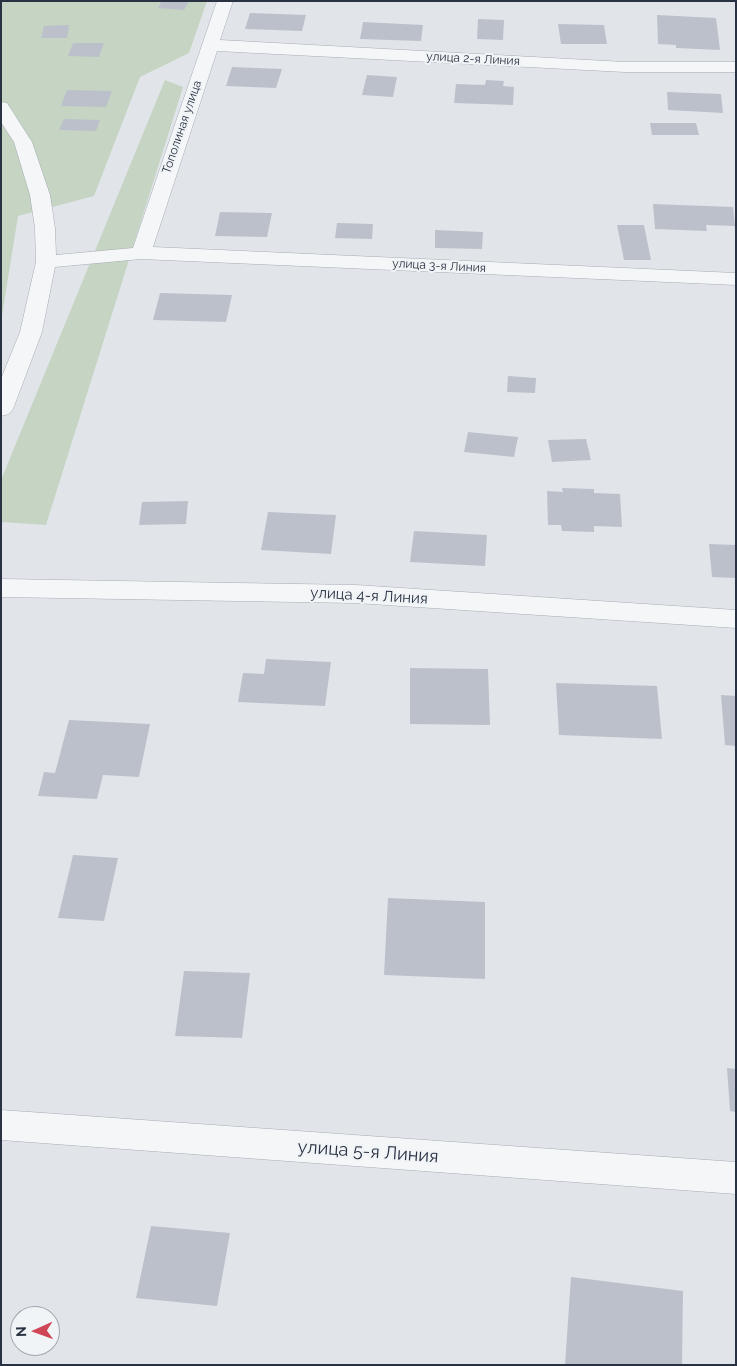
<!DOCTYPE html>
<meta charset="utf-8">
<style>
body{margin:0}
#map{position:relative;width:737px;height:1366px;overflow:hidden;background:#e1e5ea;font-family:Raleway,sans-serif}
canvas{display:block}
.frame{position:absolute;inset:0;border:2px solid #293242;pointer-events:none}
.north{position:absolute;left:10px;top:1306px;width:50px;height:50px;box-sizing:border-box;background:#f1f4f7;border:1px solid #a1a6af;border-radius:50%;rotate:268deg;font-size:14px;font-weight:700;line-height:20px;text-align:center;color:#293242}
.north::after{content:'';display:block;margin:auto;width:18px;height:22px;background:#cf4757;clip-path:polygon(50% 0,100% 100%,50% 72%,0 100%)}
</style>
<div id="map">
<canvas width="737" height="1366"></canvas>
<div class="frame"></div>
<div class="north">N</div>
</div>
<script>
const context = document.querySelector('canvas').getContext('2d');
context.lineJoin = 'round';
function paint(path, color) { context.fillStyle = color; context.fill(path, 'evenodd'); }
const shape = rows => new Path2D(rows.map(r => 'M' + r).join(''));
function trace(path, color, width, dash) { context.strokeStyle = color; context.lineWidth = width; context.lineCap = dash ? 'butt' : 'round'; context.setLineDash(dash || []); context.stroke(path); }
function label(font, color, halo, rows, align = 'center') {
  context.font = font + ' Raleway,sans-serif'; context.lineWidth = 4; context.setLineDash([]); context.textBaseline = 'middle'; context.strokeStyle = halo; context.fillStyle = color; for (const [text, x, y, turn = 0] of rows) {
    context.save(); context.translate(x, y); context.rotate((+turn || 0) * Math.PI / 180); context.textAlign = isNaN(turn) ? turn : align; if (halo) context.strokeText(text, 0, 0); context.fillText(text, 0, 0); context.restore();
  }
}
paint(shape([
 [1,1,207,1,189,53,140,77,94,196,18,216,1,322],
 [165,80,183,87,46,525,1,522,1,480]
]), '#c6d4c3');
paint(shape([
 [162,1,189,1,184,10,158,8],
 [250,13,306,15,302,31,245,29],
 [657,15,716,18,720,50,676,48,676,45,658,44],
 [478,19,504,20,503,40,477,39],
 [363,22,423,25,421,41,360,39],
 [558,24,604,25,607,44,561,44],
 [69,25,67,38,41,38,44,26],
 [73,43,104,43,99,57,68,56],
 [232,67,282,69,276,88,226,86],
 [367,75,397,77,393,97,362,95],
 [486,80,504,81,503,86,514,87,513,105,454,103,456,84,485,85],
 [67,90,112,91,106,107,61,106],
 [667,92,721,94,723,113,668,110],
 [64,119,100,120,96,131,59,130],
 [650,123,696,123,699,135,652,135],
 [653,204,733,207,735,226,706,225,707,231,655,229],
 [220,212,272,213,267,237,215,236],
 [337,223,373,224,372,239,335,238],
 [617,225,644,225,651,260,624,260],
 [435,230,483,232,482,249,435,248],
 [160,293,232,295,226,322,153,320],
 [508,376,536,378,535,393,507,392],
 [468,432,518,437,514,457,464,452],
 [586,439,591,460,552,462,548,440],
 [562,488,594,489,594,493,620,494,622,527,594,526,594,532,562,531,561,525,548,525,547,491,563,492],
 [188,501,186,524,139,525,142,502],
 [268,512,336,515,331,554,261,550],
 [414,531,487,535,485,566,410,562],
 [709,544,736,545,736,578,712,577],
 [266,659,331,662,325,706,238,702,243,673,264,674],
 [410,668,488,669,490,725,410,724],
 [556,683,657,686,662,739,559,735],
 [721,695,736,696,736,746,725,745],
 [69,720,150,724,139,777,103,775,97,799,38,796,44,772,55,773],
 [73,855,118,858,104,921,58,918],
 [388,898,485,902,485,979,384,975],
 [184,971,250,973,242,1038,175,1036],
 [727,1068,736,1069,736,1112,730,1111],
 [151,1226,230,1233,217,1306,136,1298],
 [571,1277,683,1291,682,1365,565,1365]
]), '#bcc0ca');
const street = shape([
 [217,1,233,1,220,40,625,62,736,62,736,72,625,72,217,51,153,247,736,273,736,285,141,259,55,267,42,332,13,409,9,414,1,416,1,379,20,332,36,262,35,228,30,195,14,142,1,122,1,102,7,103,32,142,50,195,55,228,56,255,133,248,217,1],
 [1,579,356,585,736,610,736,628,356,603,1,597,1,579],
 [1,1110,736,1162,736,1194,1,1140,1,1110]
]);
trace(street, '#a6acb4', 1);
paint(street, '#f4f6f8');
label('12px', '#293242', '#f1f4f7', [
 ["улица 2-я Линия",473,59,3],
 ["Тополиная улица",182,127,-71],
 ["улица 3-я Линия",439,266,3]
]);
label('15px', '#293242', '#f1f4f7', [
 ["улица 4-я Линия",369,596,3]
]);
label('18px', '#293242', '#f1f4f7', [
 ["улица 5-я Линия",368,1152,4]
]);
</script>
